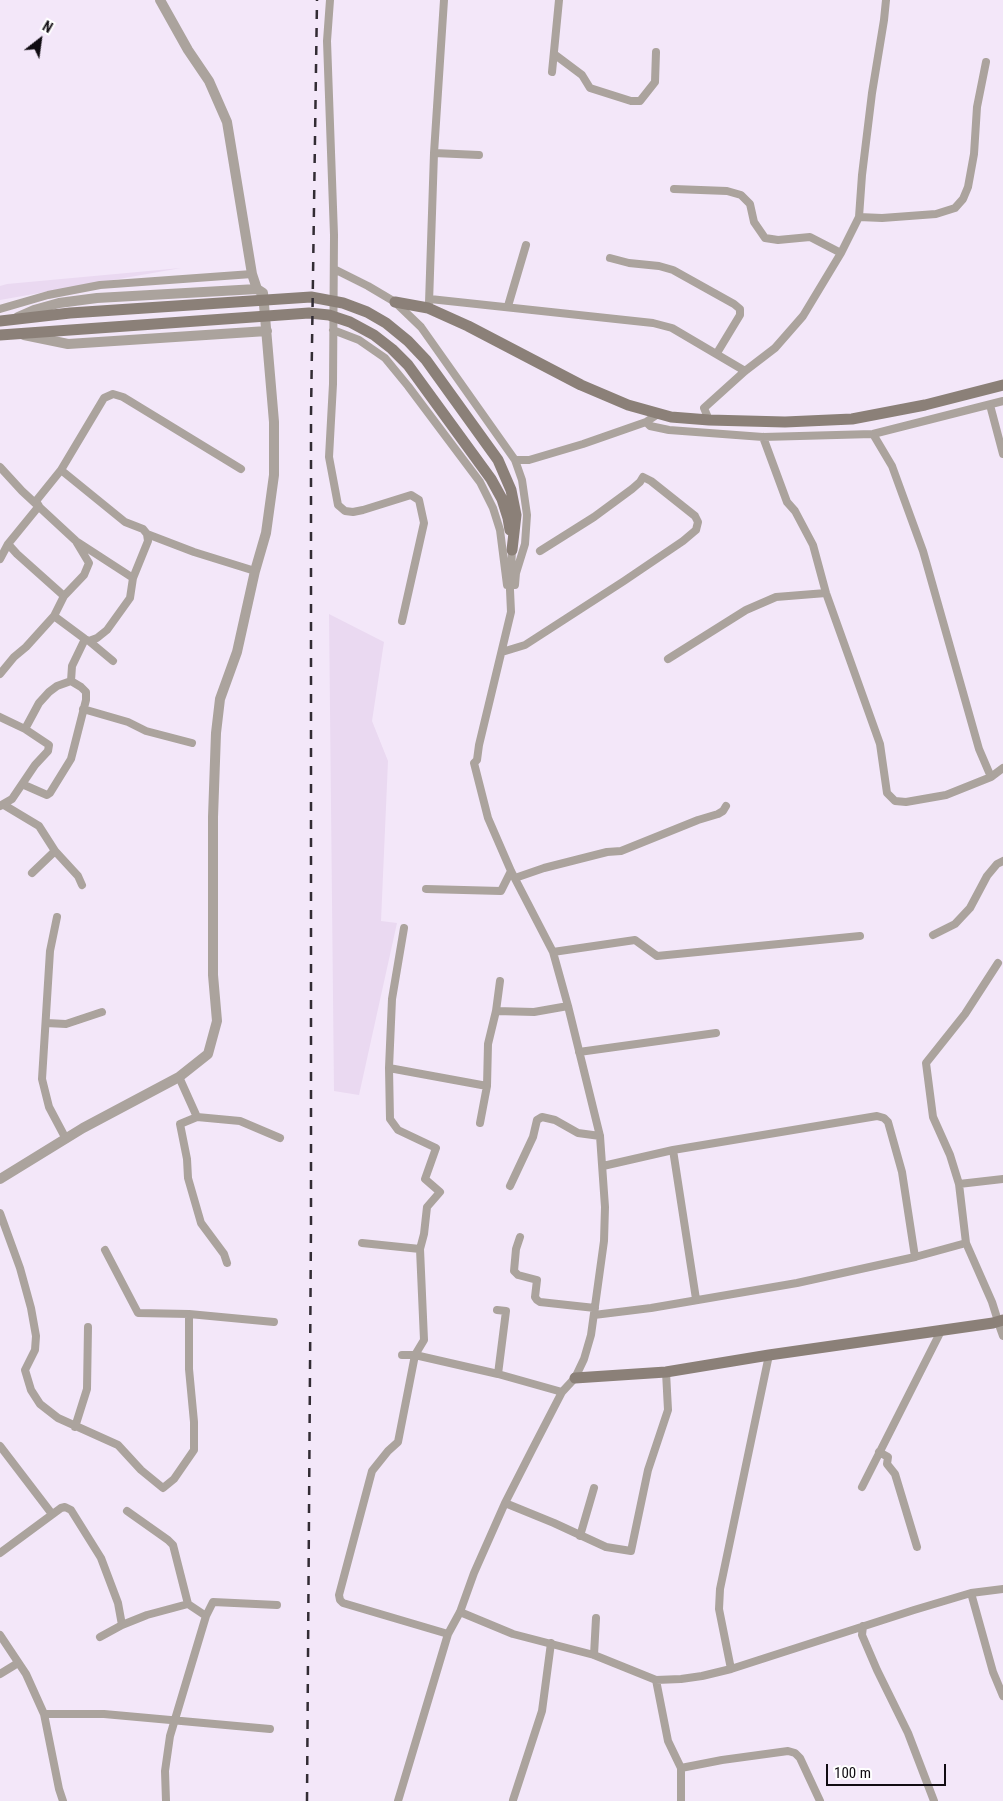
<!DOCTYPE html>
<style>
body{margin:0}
#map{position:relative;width:1003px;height:1801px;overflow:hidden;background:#f3e7f9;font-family:"Roboto Condensed",sans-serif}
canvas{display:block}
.north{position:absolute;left:15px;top:15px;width:50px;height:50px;-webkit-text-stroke:4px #fff;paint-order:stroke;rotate:30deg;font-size:14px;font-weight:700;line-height:20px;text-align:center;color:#100c12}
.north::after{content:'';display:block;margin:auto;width:18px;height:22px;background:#100c12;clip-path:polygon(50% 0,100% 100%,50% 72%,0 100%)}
.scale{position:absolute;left:826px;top:1764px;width:120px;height:22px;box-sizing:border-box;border:2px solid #100c12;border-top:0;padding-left:6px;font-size:15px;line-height:18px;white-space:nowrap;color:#100c12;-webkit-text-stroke:4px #fff;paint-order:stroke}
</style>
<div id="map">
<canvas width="1003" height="1801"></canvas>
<div class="north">N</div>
<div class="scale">100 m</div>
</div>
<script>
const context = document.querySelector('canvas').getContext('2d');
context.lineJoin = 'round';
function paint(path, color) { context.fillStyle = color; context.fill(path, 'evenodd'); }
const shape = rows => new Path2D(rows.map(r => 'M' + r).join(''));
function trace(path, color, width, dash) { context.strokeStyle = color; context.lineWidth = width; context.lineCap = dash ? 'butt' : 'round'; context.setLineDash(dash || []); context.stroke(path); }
paint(shape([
 [181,268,0,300,0,286,7,284],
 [329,614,384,642,372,721,388,761,381,921,397,923,359,1095,334,1091]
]), '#ead9f1');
trace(shape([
 [330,0,327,41,334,235,333,384,329,457,338,505,345,511,353,512,363,510,411,495,419,500,424,523,402,621],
 [554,54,582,75,590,88,631,101,640,101,655,82,656,52],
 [552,72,559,0],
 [434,153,479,155],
 [674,189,727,191,741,195,750,204,754,222,765,238,778,240,810,237,841,253],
 [859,217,882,218,936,214,955,208,963,199,968,187,974,154,977,107,986,62],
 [610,258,629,263,659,266,673,270,734,304,740,309,740,315,717,353],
 [334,269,368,286,395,302,421,327,515,460,522,480,527,515,525,544,516,573,515,585],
 [430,299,653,323,672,328,745,371],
 [429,303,434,153,444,0],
 [508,306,526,245],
 [0,309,48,295,100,285,252,274],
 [333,330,359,340,385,358,408,386,480,482,493,508,500,530,507,585],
 [990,405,1003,454],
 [658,414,646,422,650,426,669,430,763,437,873,434,1003,401],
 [709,420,704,408,745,371,775,348,803,316,841,253,859,217,862,175,872,93,884,20,886,0],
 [873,434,892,466,923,551,979,749,991,777],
 [763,437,787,502,795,511,813,545,826,593,880,744,887,793,895,801,906,802,946,795,991,777,1003,768],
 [515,460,529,460,583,444,646,422],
 [0,467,22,491,76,541,133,578],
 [147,534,194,552,255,571],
 [8,544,17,554,64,596],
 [0,559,8,544,39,506,36,501,61,470,104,398,113,394,123,397,241,469],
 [54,616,85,639,89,641,97,638,107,630,130,598,133,578,148,541,147,534,143,529,125,522,61,470],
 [89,641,113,661],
 [502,652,525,645,624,581,683,541,696,530,698,522,695,516,651,481,643,477,640,482,632,489,594,517,540,551],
 [668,659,746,610,776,597,826,593],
 [0,674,14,657,26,647,54,616,64,596,84,575,89,563,77,543],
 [83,709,128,722,146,731,192,743],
 [0,717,25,729,49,745,48,751,35,765,12,799,0,806],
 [25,729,39,703,49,692,57,686,71,681],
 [22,784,47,795,50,793,71,759,86,700,86,692,81,687,71,681,72,666,85,639],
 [4,805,39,826,55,851,32,873],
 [55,851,78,876,82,885],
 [515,878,544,868,607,852,621,851,698,820,718,814,723,811,726,806],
 [426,889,501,891,511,871],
 [57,917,50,951,42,1079,49,1107,66,1139],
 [933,935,955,924,970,908,987,876,997,864,1003,861],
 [553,952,635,940,657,956,860,936],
 [496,1011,534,1012,568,1006],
 [46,1023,66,1024,102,1012],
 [579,1052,716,1033],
 [389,1068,487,1086],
 [179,1077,197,1117,240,1121,280,1138],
 [197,1117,180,1124,187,1159,188,1178,201,1223,224,1254,227,1263],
 [480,1123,487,1086,488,1044,496,1011,500,981],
 [673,1150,696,1299],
 [603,1166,673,1150,877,1116,884,1118,888,1122,902,1172,915,1257],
 [959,1184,1003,1179],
 [510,1186,533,1137,537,1120,542,1117,555,1120,578,1133,600,1136],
 [0,1213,20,1268,31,1308,36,1336,35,1350,25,1370,31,1390,40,1404,58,1418,118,1445,141,1470,163,1488,174,1479,194,1450,194,1422,189,1369,189,1314],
 [520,1237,516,1249,514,1271,518,1275,537,1280,535,1297,537,1300,540,1302,595,1308],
 [362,1243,420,1249],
 [105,1250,138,1313,189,1314,274,1322],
 [497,1310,506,1311,498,1374],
 [594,1315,651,1308,797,1283,915,1257,966,1243],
 [998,1321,992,1302,966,1243,959,1184,950,1155,933,1117,926,1063,965,1014,998,963],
 [998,1322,1003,1336],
 [402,1355,415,1355,424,1340,420,1249,424,1234,427,1207,440,1192,425,1179,436,1148,398,1130,390,1119,389,1068,392,999,404,928],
 [75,1427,87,1389,88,1327],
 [0,1446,52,1514],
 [879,1452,888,1457,887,1464,895,1474,917,1547],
 [862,1487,941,1331],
 [505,1503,554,1523,606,1547,631,1551,648,1470,668,1410,666,1372],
 [127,1511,168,1540,173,1545,188,1604],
 [580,1536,594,1488],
 [0,1553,61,1508,65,1507,71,1510,101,1558,118,1603,122,1625],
 [971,1593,993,1672,1003,1696],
 [460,1612,513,1634,594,1655,656,1680,681,1679,702,1676,731,1669,914,1610,971,1593,1003,1589],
 [863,1626,862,1635,877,1670,908,1733,934,1801],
 [448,1634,343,1603,340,1600,339,1595,372,1471,388,1451,398,1442,415,1355,498,1374,562,1392],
 [0,1635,26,1674,44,1714,59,1789,63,1801],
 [100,1637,122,1625,147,1615,188,1604,206,1616,213,1602,277,1605],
 [594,1655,596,1618],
 [731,1669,719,1609,720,1589,769,1355],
 [0,1674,18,1663],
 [656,1680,668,1741,681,1768,681,1801],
 [44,1714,104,1714,270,1729],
 [681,1768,722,1760,788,1751,795,1753,800,1758,820,1801],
 [513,1800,542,1711,551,1643],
 [166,1801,165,1771,170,1736,206,1616],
 [398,1801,448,1634,460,1612,474,1573,505,1503,532,1450,562,1392,575,1378,584,1359,591,1335,604,1241,605,1207,600,1136,568,1006,553,952,511,871,488,818,474,763,477,760,479,745,511,612,510,590,512,550]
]), '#aba39d', 8);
trace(shape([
 [18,317,34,310,59,303,97,298,257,289],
 [24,335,68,344,267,331],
 [0,1179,83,1128,179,1077,208,1054,217,1021,213,975,213,817,216,733,220,699,237,652,255,571,266,533,274,475,274,422,263,293,257,289,252,274,227,122,209,81,188,50,160,0]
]), '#aba39d', 10);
trace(shape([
 [395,302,428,308,468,326,581,385,628,405,671,417,709,420,785,422,852,419,925,405,1003,385],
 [0,321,70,313,311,297,343,303,367,312,386,323,408,341,426,360,498,460,511,490,516,515,512,550],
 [0,335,309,313,329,315,350,322,374,335,392,349,408,365,491,479,502,499,508,518,510,530],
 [575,1378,666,1372,769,1355,993,1323,1003,1320]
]), '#8b8078', 11);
trace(shape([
 [307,1801,311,1225,311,415,317,0]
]), '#322c34', 2.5, [9, 9]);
</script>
